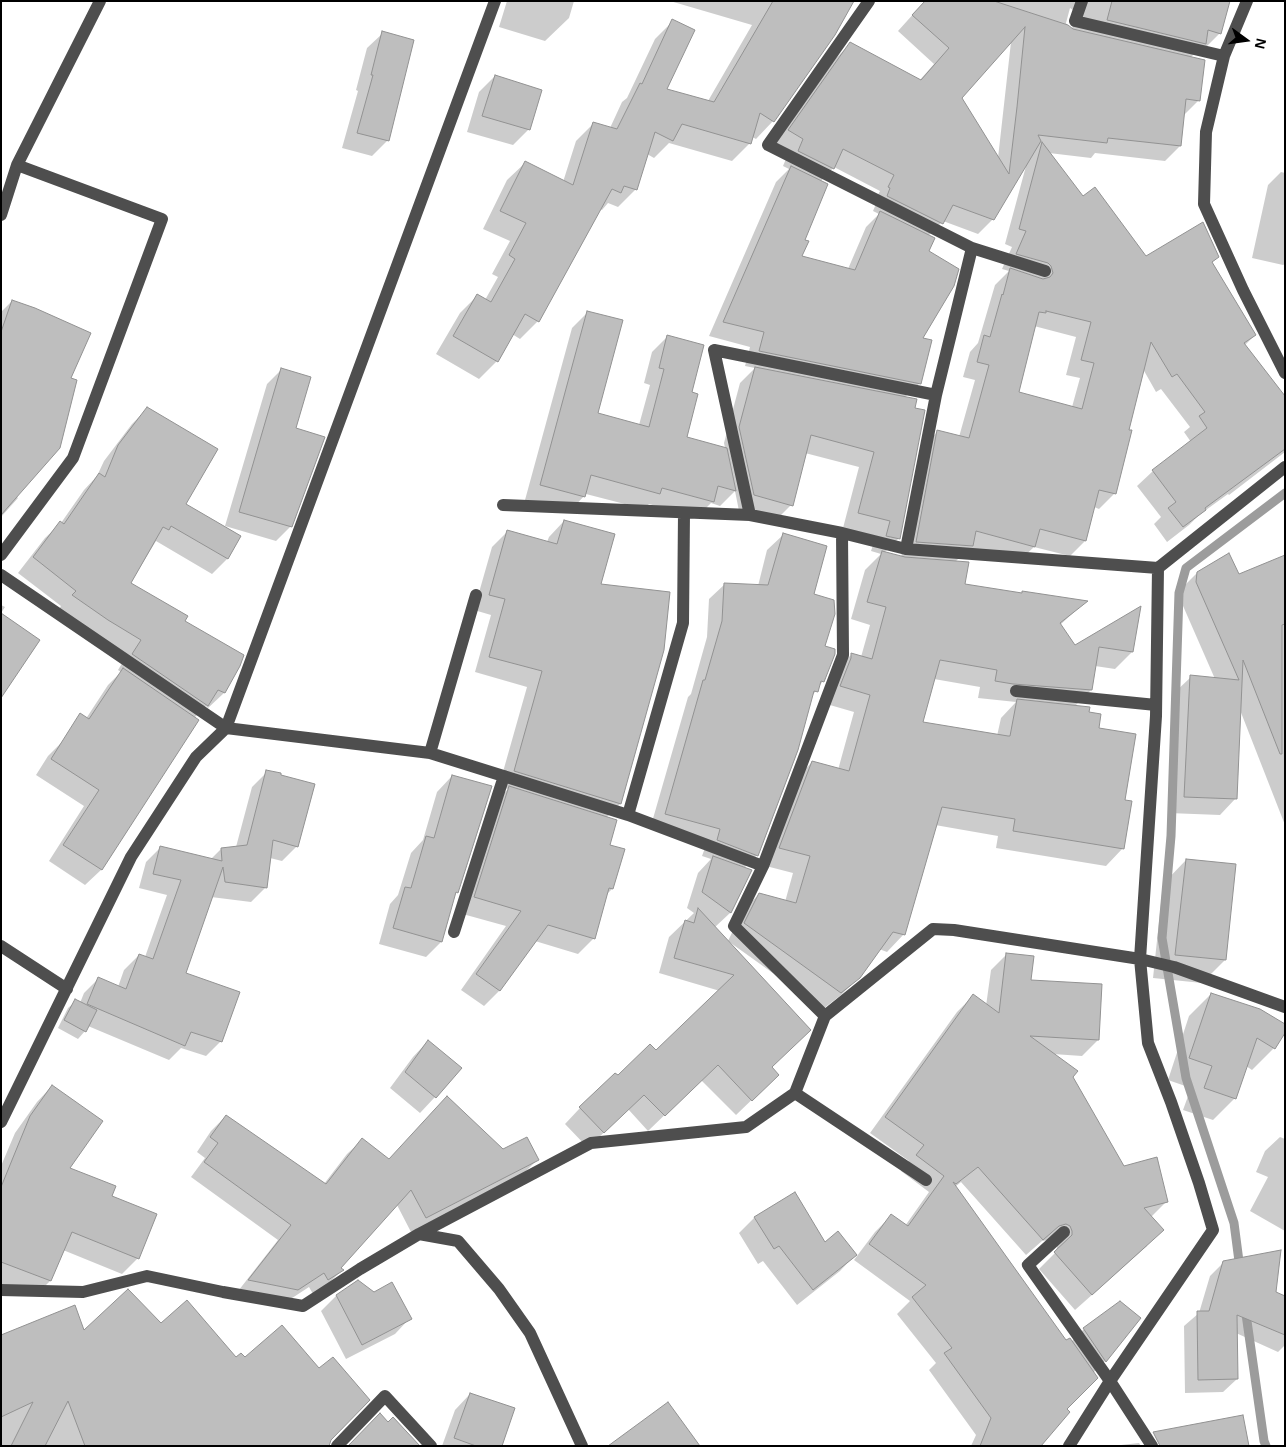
<!DOCTYPE html>
<style>
body{margin:0}
#map{position:relative;width:1286px;height:1447px;overflow:hidden;background:#fff;font-family:Arial,sans-serif}
canvas{display:block}
.frame{position:absolute;inset:0;border:2px solid #000;pointer-events:none}
.north{position:absolute;left:1221px;top:15px;width:50px;height:50px;-webkit-text-stroke:4px #fff;paint-order:stroke;rotate:104deg;font-size:14px;font-weight:700;line-height:20px;text-align:center;color:#000}
.north::after{content:'';display:block;margin:auto;width:18px;height:22px;background:#000;clip-path:polygon(50% 0,100% 100%,50% 72%,0 100%)}
</style>
<div id="map">
<canvas width="1286" height="1447"></canvas>
<div class="frame"></div>
<div class="north">N</div>
</div>
<script>
const context = document.querySelector('canvas').getContext('2d');
context.lineJoin = 'round';
function paint(path, color) { context.fillStyle = color; context.fill(path, 'evenodd'); }
const shape = rows => new Path2D(rows.map(r => 'M' + r).join(''));
function trace(path, color, width, dash) { context.strokeStyle = color; context.lineWidth = width; context.lineCap = dash ? 'butt' : 'round'; context.setLineDash(dash || []); context.stroke(path); }
paint(shape([
 [507,1,574,1,569,18,545,41,499,27],
 [670,1,840,1,773,121,756,139,752,137,750,143,732,161,669,143,654,158,647,154,636,189,618,207,608,203,602,210,600,209,538,321,520,339,512,334,497,361,479,379,436,354,460,313,477,296,485,300,498,277,492,274,510,241,483,229,507,180,525,163,563,182,576,141,594,123,610,128,622,102,627,98,655,39,673,21,665,89,708,101,752,25],
 [925,1,1229,1,1220,33,1205,48,1201,47,1190,58,1199,100,1183,116,1180,146,1165,161,1095,153,1091,158,1049,153,1082,198,1146,257,1218,257,1211,263,1255,335,1245,345,1285,398,1285,452,1229,495,1228,494,1199,515,1189,525,1167,542,1154,524,1161,517,1137,486,1153,471,1191,442,1184,432,1190,427,1161,389,1156,392,1143,369,1128,430,1115,493,1099,509,1094,507,1085,541,1070,556,1034,547,1019,561,969,548,955,562,963,585,1021,594,1023,592,1085,602,1060,625,1075,647,1139,608,1132,652,1115,669,1095,666,1091,690,1075,706,1087,713,1097,729,1124,801,1123,848,1106,866,996,848,998,836,935,825,904,934,887,952,879,949,859,977,841,995,823,1009,728,941,742,912,759,894,785,902,793,873,762,865,795,780,812,762,838,770,854,712,823,703,834,672,851,655,861,657,870,625,851,619,865,570,881,554,871,551,876,536,843,528,859,467,805,453,791,505,776,520,739,511,735,491,720,506,711,503,697,517,649,504,644,509,586,494,569,512,525,500,572,328,588,312,596,414,639,425,650,385,644,383,652,352,668,336,690,393,685,438,725,448,724,443,740,383,755,368,745,366,750,347,709,336,776,182,789,169,783,166,788,154,774,146,835,59,850,44,919,81,934,64,898,31],
 [1070,8,1073,10,1075,16,1072,29,1068,27,1066,23],
 [1011,42,998,158,960,98],
 [1026,166,1005,244,1012,247,1002,269,1009,271,995,285,978,343,970,352,963,377,975,380,959,437,938,431,923,447,901,557,884,553,899,538,904,398,920,383,921,339,928,236,943,221,978,234,993,219],
 [834,167,880,191,874,202,876,204,873,211,879,214,866,227,848,269,800,257,820,182],
 [1034,326,1076,337,1066,375,1080,378,1072,407,1018,393],
 [934,679,980,687,978,698,1016,702,1001,718,997,736,921,723],
 [383,33,388,140,372,156,342,148,358,91,356,90,367,48],
 [495,76,541,90,528,130,513,145,467,132,479,92],
 [1281,172,1285,173,1285,264,1283,265,1252,258,1268,185],
 [12,301,16,496,18,498,1,517,1,312],
 [282,369,291,526,276,541,225,526,267,384],
 [147,409,184,505,239,537,227,559,212,574,156,541,130,584,184,621,239,665,224,693,208,708,206,706,194,718,197,720,101,870,85,885,49,861,84,806,36,775,48,756,64,740,74,737,108,685,121,672,118,670,127,655,58,611,61,606,18,573,45,538,61,523,84,490,97,476,104,461,132,424],
 [564,521,599,585,620,804,606,818,612,889,606,895,594,938,578,954,535,941,499,991,484,1006,461,990,506,926,459,913,494,803,508,789,499,786,527,687,475,672,491,615,474,610,492,547,508,531,547,542,549,537],
 [783,535,813,595,824,647,823,681,812,696,757,855,743,869,750,871,730,913,714,928,809,1030,770,1068,762,1090,736,1115,701,1080,648,1131,628,1109,588,1148,565,1124,580,1108,618,1077,656,1052,720,991,659,973,669,937,694,913,687,908,698,873,711,859,702,856,706,845,650,829,688,697,691,694,707,637,709,599,725,584,758,586,767,550],
 [1285,556,1285,825,1240,710,1236,798,1220,815,1168,813,1174,693,1191,677,1215,679,1180,599,1180,590,1197,573,1239,576],
 [1,605,5,607,1,613],
 [267,772,297,846,282,861,270,858,266,887,251,902,211,897,185,974,221,1041,206,1056,181,1048,169,1060,88,1026,85,1031,78,1039,58,1028,68,1008,76,1001,80,1003,84,993,99,978,118,987,124,970,139,955,145,957,167,895,139,888,146,862,161,847,210,860,221,849,236,847,252,787],
 [452,776,457,892,454,895,441,942,426,957,379,944,390,904,398,895,411,853,423,840,437,792],
 [1186,860,1225,960,1202,983,1153,978,1163,884],
 [1007,954,1030,981,1098,1040,1082,1056,1053,1054,1072,1077,1123,1167,1167,1201,1151,1217,1147,1246,1075,1310,1039,1269,1056,1252,1057,1247,1049,1240,1042,1241,1026,1255,961,1182,955,1187,1066,1342,1071,1342,1084,1329,1120,1303,1105,1361,1093,1373,1065,1409,1040,1446,971,1446,976,1435,929,1370,936,1363,897,1314,910,1301,854,1260,875,1232,891,1216,905,1226,929,1192,901,1171,909,1161,870,1133,957,1012,973,996,986,1006,991,970],
 [1211,994,1265,1012,1274,1048,1252,1070,1246,1066,1235,1098,1213,1120,1183,1110,1191,1088,1168,1080,1189,1016],
 [428,1041,435,1097,420,1113,390,1088,413,1057],
 [52,1086,69,1169,110,1197,138,1258,122,1274,63,1250,50,1281,35,1296,4,1284,1,1286,1,1166,15,1133,37,1102],
 [226,1116,324,1184,347,1154,362,1140,388,1160,503,1150,538,1159,523,1174,411,1232,397,1205,339,1268,342,1270,328,1284,313,1294,309,1287,283,1304,235,1295,278,1240,191,1177,205,1158,197,1152,211,1131],
 [1280,1137,1285,1139,1285,1231,1250,1211,1268,1177,1256,1172,1265,1151],
 [754,1218,825,1244,855,1255,840,1271,797,1305,763,1261,758,1264,739,1233],
 [1224,1262,1275,1293,1285,1297,1285,1345,1278,1352,1236,1333,1237,1379,1223,1392,1185,1393,1184,1326,1199,1313,1210,1276],
 [358,1282,410,1318,395,1334,346,1359,321,1311,336,1296],
 [161,1325,308,1446,1,1446,1,1336,84,1332],
 [470,1394,501,1446,442,1446,455,1410],
 [1139,1443,1141,1446,1112,1446]
]), '#0003');
trace(shape([
 [1240,1269,1234,1223,1186,1078,1162,938,1171,836,1179,593,1186,568,1285,493],
 [1245,1307,1264,1441,1266,1446]
]), '#9c9c9c', 9);
const building = shape([
 [773,1,854,1,835,35,774,122,760,113,751,144,682,124,673,141,655,132,637,190,624,186,621,193,612,189,539,322,525,314,498,362,453,336,477,294,491,302,515,259,509,255,526,223,500,211,525,161,573,185,593,122,617,129,640,83,642,84,672,19,695,30,667,89,714,102,773,1],
 [925,1,994,1,1068,25,1073,29,1205,60,1200,101,1186,99,1181,146,1108,138,1107,143,1038,135,1041,141,994,220,953,205,943,224,887,196,890,188,888,187,894,175,843,149,834,169,798,151,803,139,788,130,850,42,921,80,949,48,912,15,925,1],
 [1025,27,1017,107,1009,174,962,98,1025,27],
 [1112,1,1230,1,1221,34,1208,30,1206,44,1107,20,1112,1],
 [382,31,414,40,389,141,357,133,373,75,371,75,382,31],
 [495,75,542,90,530,130,482,116,495,75],
 [1042,142,1083,196,1095,187,1146,256,1203,222,1219,257,1212,262,1256,335,1244,343,1285,396,1285,449,1205,508,1206,510,1183,527,1168,508,1176,502,1152,470,1207,428,1199,416,1205,412,1177,374,1172,377,1151,342,1129,430,1132,430,1116,494,1099,490,1086,541,1040,529,1035,547,976,531,973,546,916,542,937,430,969,438,989,365,977,362,984,335,990,337,1002,294,1003,295,1010,268,1043,279,1050,277,1053,273,1051,266,1048,263,1016,254,1026,231,1019,229,1042,142],
 [1046,311,1091,322,1081,360,1094,363,1082,409,1019,392,1039,312,1046,313,1046,311],
 [791,166,828,184,805,240,809,241,802,256,855,270,880,211,935,238,929,251,959,269,954,286,923,338,932,340,921,384,759,351,764,332,723,322,791,166],
 [12,300,35,308,91,333,71,378,77,380,60,448,1,515,1,332,12,300],
 [587,311,623,320,598,413,649,427,664,369,659,368,667,335,704,345,692,392,698,394,687,437,727,448,736,491,718,486,714,502,662,488,660,494,591,475,585,497,540,485,587,311],
 [755,367,917,399,915,408,925,410,900,539,886,536,890,521,858,513,874,452,811,435,793,506,754,495,739,427,755,367],
 [281,368,311,377,296,428,325,437,292,527,239,512,281,368],
 [147,407,218,449,186,504,241,536,228,559,171,526,169,530,163,527,131,583,188,616,185,621,244,655,240,666,225,693,218,690,208,706,132,654,141,640,108,620,72,595,76,591,33,557,60,521,64,524,99,473,105,477,118,445,147,407],
 [564,520,615,534,601,584,670,592,664,650,621,804,514,771,542,671,489,657,505,599,489,595,507,530,557,544,564,520],
 [783,533,827,546,814,594,834,600,835,614,825,646,835,649,835,654,824,682,821,681,818,692,814,691,798,750,758,856,717,840,720,829,665,814,703,680,705,680,722,621,724,583,768,585,783,533],
 [882,551,905,557,969,562,965,584,1022,593,1022,591,1088,601,1060,623,1075,645,1141,606,1133,652,1099,647,1092,690,1013,684,995,681,997,670,940,660,923,722,1008,736,1010,736,1017,699,1090,707,1089,712,1101,714,1099,728,1136,734,1125,800,1132,801,1124,849,1013,831,1015,819,942,807,905,935,893,932,860,978,841,993,744,923,759,893,796,903,810,856,779,848,812,761,849,771,870,695,840,686,851,658,851,653,872,659,886,607,867,602,882,551],
 [1229,553,1239,574,1285,555,1285,624,1282,625,1282,754,1280,754,1243,660,1237,799,1184,797,1190,675,1239,680,1196,582,1197,572,1229,553],
 [1,613,40,640,1,698,1,613],
 [123,668,199,720,102,870,63,845,99,790,51,759,80,713,89,719,123,668],
 [266,770,281,773,281,775,315,784,298,847,273,840,267,888,225,882,223,867,186,973,240,992,222,1042,191,1032,185,1046,87,1004,98,977,126,989,139,954,153,959,181,880,153,874,160,846,222,861,221,848,247,845,266,770],
 [452,775,492,786,458,893,456,892,442,942,393,928,405,887,411,888,426,836,434,838,452,775],
 [509,786,617,820,610,845,625,849,613,889,609,888,595,939,548,925,500,991,476,974,521,911,474,897,509,786],
 [713,856,752,870,731,913,702,892,713,856],
 [1186,859,1236,864,1226,960,1175,955,1186,859],
 [698,908,811,1030,772,1067,779,1075,752,1101,718,1065,665,1116,644,1095,604,1133,579,1107,615,1073,618,1075,650,1044,656,1050,734,975,674,958,685,920,694,923,698,908],
 [1006,953,1034,956,1031,980,1102,984,1099,1040,1030,1036,1078,1071,1073,1077,1124,1166,1157,1157,1168,1202,1144,1208,1164,1230,1092,1295,1054,1252,1072,1235,1072,1231,1070,1226,1066,1224,1059,1226,1043,1240,978,1167,956,1184,953,1182,1066,1340,1070,1338,1098,1378,1067,1409,1070,1412,1041,1446,980,1446,991,1418,944,1353,952,1348,912,1297,926,1285,869,1244,891,1214,908,1226,944,1176,916,1155,924,1145,885,1117,973,994,999,1013,1006,953],
 [1211,993,1260,1009,1285,1024,1285,1033,1275,1049,1257,1038,1236,1099,1204,1088,1212,1066,1189,1058,1211,993],
 [75,999,97,1010,86,1032,64,1020,75,999],
 [428,1040,462,1068,436,1098,405,1072,428,1040],
 [52,1085,103,1121,70,1168,116,1186,112,1196,157,1214,139,1259,72,1232,51,1281,1,1262,1,1187,30,1116,52,1085],
 [447,1096,503,1149,527,1137,539,1160,426,1218,411,1190,341,1268,344,1270,328,1280,324,1273,298,1290,248,1280,291,1225,204,1162,218,1143,210,1137,226,1115,326,1184,362,1138,389,1159,447,1096],
 [795,1192,825,1242,838,1231,857,1255,813,1290,779,1246,774,1249,754,1217,795,1192],
 [1281,1250,1276,1292,1285,1296,1285,1335,1237,1315,1238,1379,1198,1380,1197,1311,1209,1311,1223,1261,1281,1250],
 [358,1280,374,1292,392,1282,412,1319,362,1345,336,1295,358,1280],
 [128,1289,161,1323,187,1300,236,1357,241,1353,245,1357,282,1325,319,1368,333,1357,370,1400,331,1440,329,1446,85,1446,68,1401,45,1446,11,1446,33,1402,1,1417,1,1335,75,1305,84,1330,128,1289],
 [1120,1301,1141,1318,1106,1362,1083,1328,1120,1301],
 [470,1393,515,1408,502,1446,476,1446,454,1438,470,1393],
 [668,1402,700,1446,608,1446,668,1402],
 [380,1413,388,1422,393,1417,420,1446,348,1446,380,1413],
 [1243,1415,1249,1446,1160,1446,1153,1432,1243,1415]
]);
paint(building, '#bebebe');
trace(building, '#929292', 1);
trace(shape([
 [869,1,768,145,972,248,936,395,906,549],
 [1082,1,1075,21,1224,56],
 [1247,1,1224,56,1206,132,1204,204,1243,290,1285,373],
 [1,215,17,165,100,1],
 [972,248,1045,271],
 [503,505,750,515,842,533,906,549,1158,568],
 [750,515,714,350,936,395],
 [1,555,73,458,162,219,17,165],
 [1,575,226,728,430,753,628,815,763,866],
 [1016,691,1156,705],
 [430,753,476,595],
 [628,815,683,623,684,513],
 [454,932,504,776],
 [1,946,67,989],
 [825,1016,734,926,763,866,843,655,842,533],
 [795,1093,926,1180],
 [1,1122,131,857,196,757,226,728,495,1],
 [1064,1232,1028,1265,1110,1381,1152,1446],
 [419,1234,591,1143,746,1127,795,1093,825,1016,933,929,954,930,1140,959,1174,967,1285,1007],
 [1,1290,83,1292,147,1276,223,1292,303,1306,360,1269,419,1234,458,1241,499,1289,530,1333,582,1446],
 [337,1446,385,1396,431,1446],
 [1069,1446,1110,1381,1213,1230,1199,1183,1171,1102,1148,1043,1140,959,1156,716,1158,568,1285,467]
]), '#4e4e4e', 12);
</script>
